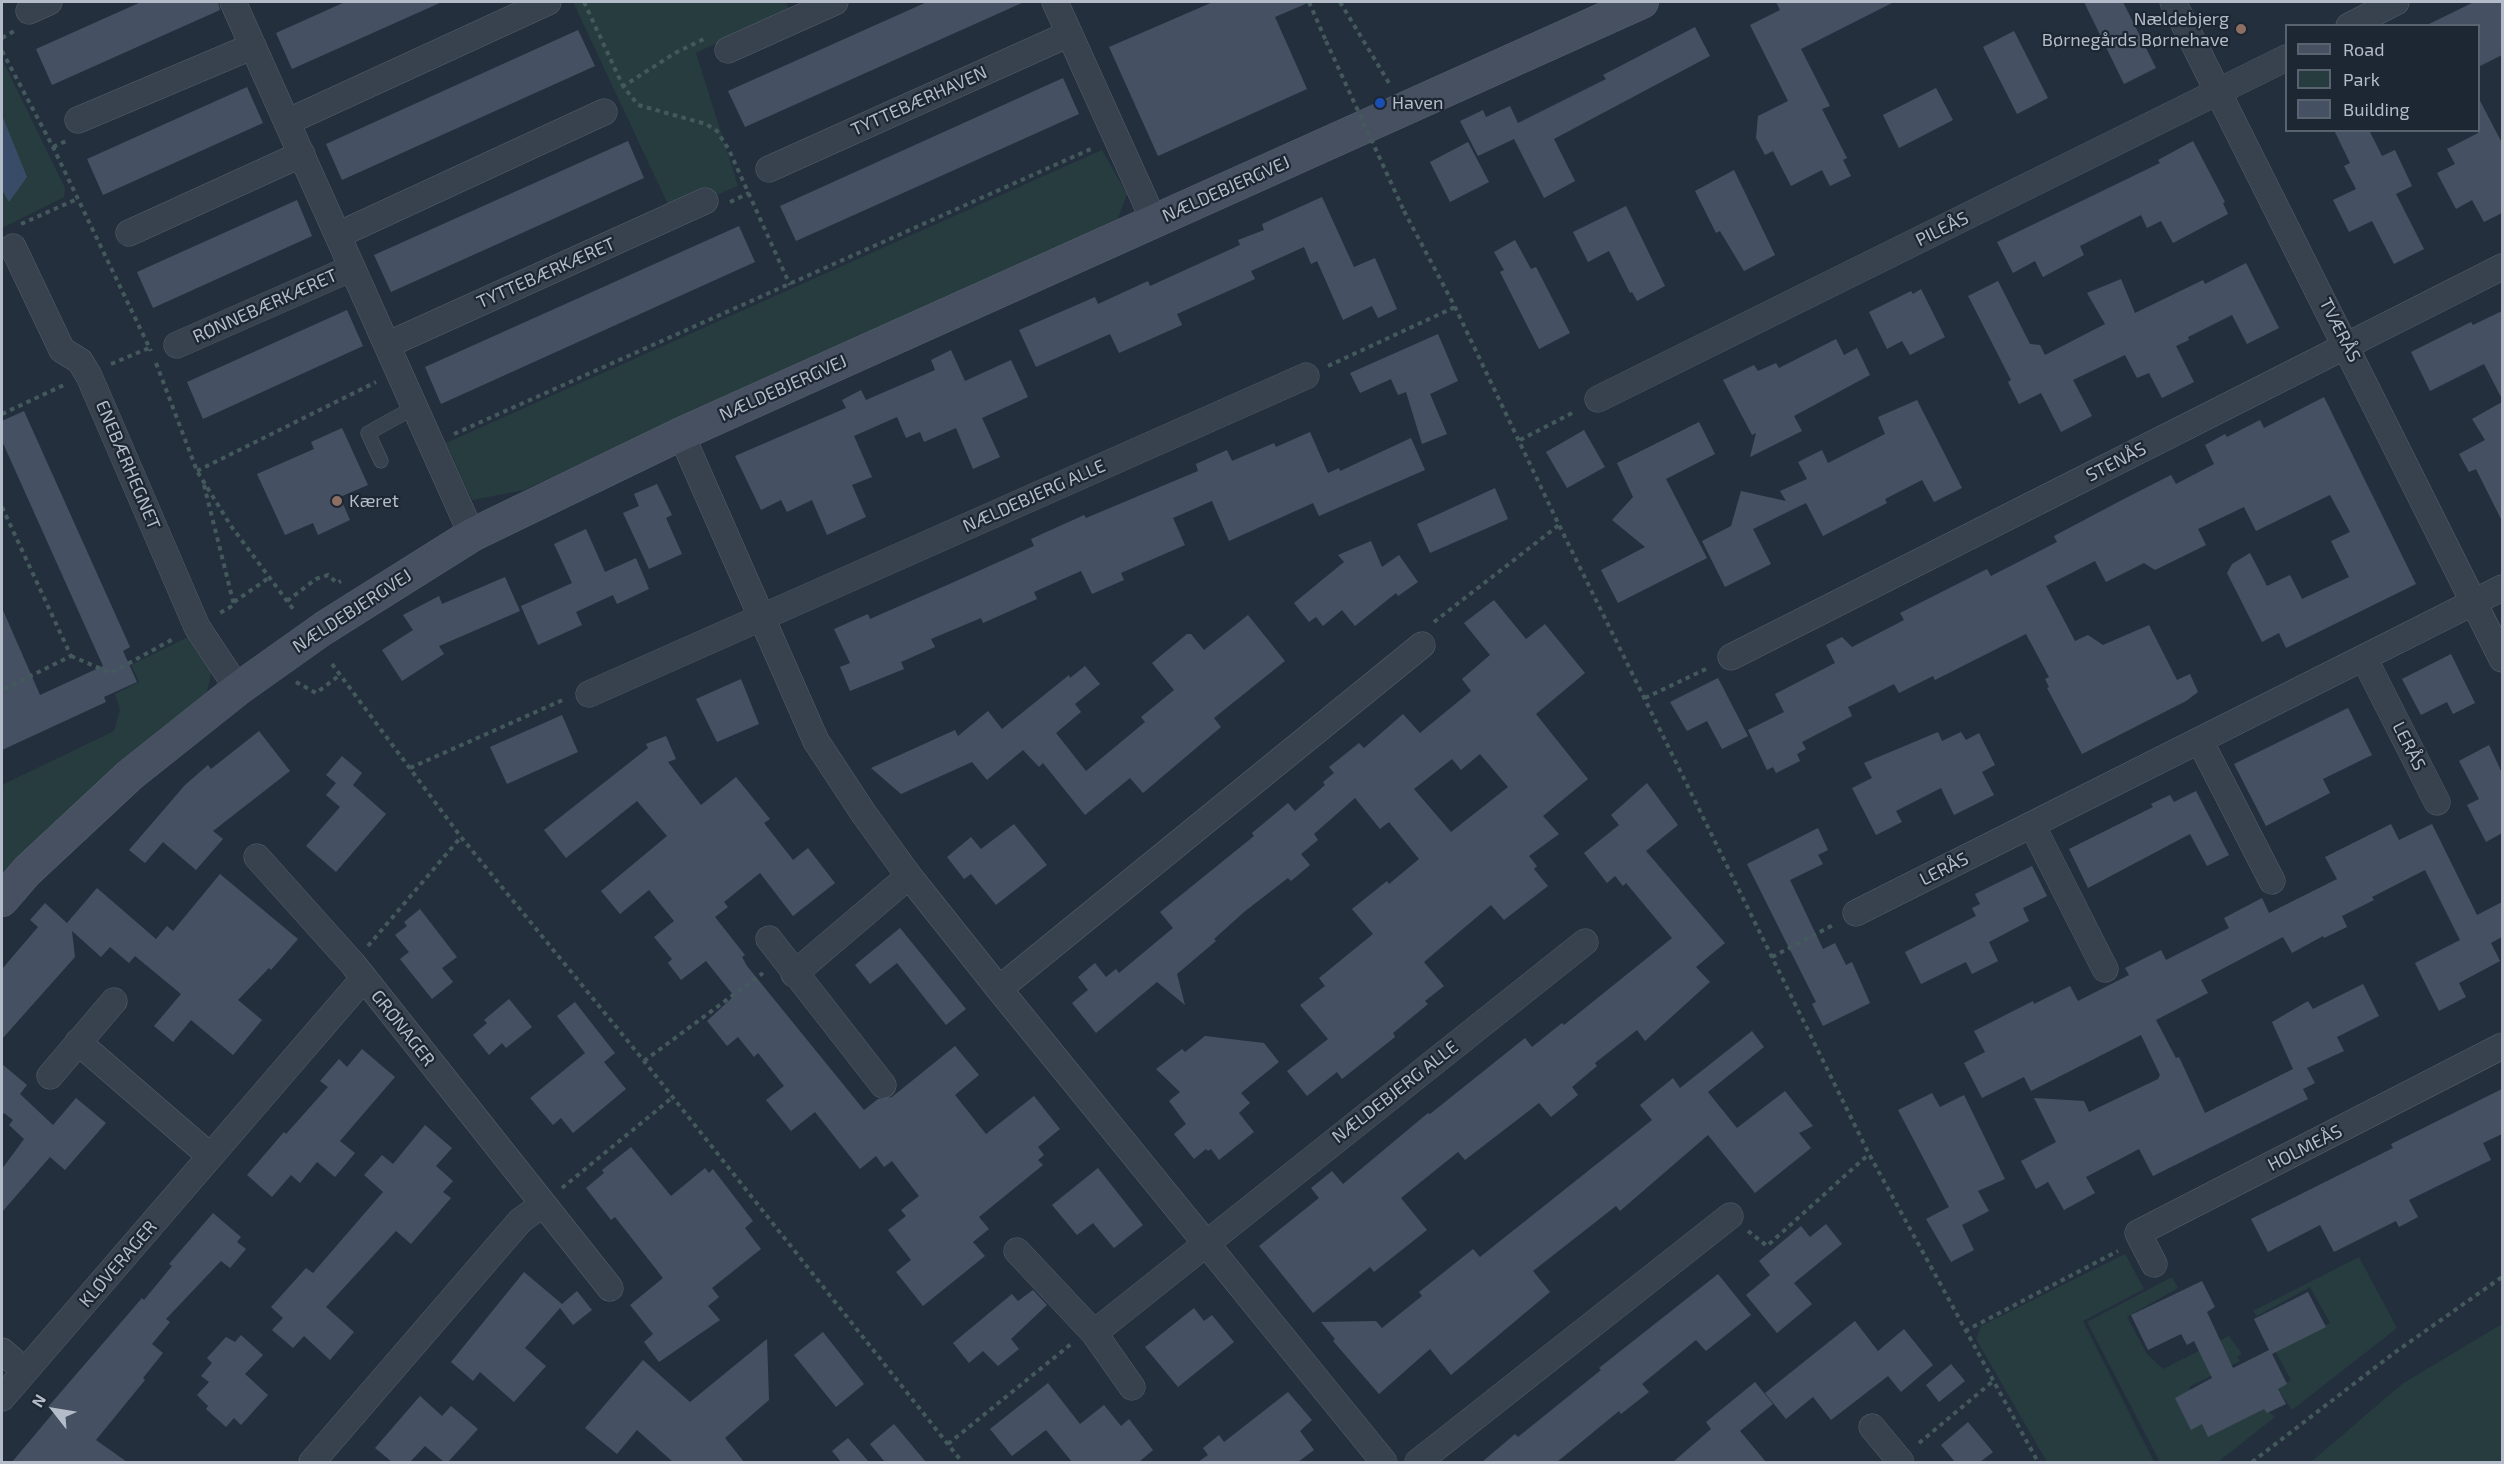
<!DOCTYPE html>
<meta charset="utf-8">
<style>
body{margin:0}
#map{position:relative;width:2504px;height:1464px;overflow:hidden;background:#242f3e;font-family:"Exo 2",sans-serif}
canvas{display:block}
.frame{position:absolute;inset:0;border:3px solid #b4bcc9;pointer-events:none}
.legend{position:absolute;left:2285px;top:24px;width:195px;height:108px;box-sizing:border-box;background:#1d2633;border:2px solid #59626f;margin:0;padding:8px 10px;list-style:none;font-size:18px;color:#b4bcc9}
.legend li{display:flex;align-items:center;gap:12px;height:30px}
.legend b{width:30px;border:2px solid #59626f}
.north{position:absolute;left:24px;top:1380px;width:60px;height:60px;-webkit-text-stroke:4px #1d2633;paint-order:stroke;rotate:301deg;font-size:16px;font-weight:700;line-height:24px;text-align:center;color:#b4bcc9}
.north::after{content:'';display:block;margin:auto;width:21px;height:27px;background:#b4bcc9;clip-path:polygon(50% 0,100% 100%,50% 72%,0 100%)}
</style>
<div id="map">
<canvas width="2504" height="1464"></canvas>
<div class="frame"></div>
<ul class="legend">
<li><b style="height:8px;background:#465061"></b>Road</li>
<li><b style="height:16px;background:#263c3f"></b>Park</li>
<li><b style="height:16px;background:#455162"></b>Building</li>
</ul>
<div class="north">N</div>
</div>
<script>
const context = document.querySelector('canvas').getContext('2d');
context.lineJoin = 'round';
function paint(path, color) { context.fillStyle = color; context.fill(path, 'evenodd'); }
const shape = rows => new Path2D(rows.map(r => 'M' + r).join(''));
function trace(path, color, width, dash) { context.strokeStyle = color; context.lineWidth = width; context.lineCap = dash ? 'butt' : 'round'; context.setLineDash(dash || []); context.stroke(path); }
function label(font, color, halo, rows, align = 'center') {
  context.font = font + ' "Exo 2",sans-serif'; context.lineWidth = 4.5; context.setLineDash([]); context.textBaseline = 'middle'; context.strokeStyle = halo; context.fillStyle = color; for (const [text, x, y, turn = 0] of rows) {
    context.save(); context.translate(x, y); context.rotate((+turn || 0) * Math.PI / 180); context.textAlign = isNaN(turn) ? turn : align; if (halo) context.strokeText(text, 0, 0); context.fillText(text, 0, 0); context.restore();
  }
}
paint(shape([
 [573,2,786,2,789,9,696,53,738,186,672,213],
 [2,59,65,188,64,197,2,228],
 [1102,150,1127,194,1117,221,524,490,472,500,446,443],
 [192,635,212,670,207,692,91,790,2,879,2,785,114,731,120,710,115,694,139,682,131,665],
 [2125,1254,2144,1289,2083,1321,2154,1462,2047,1462,1976,1339,1981,1326],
 [2359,1257,2397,1328,2292,1410,2277,1388,2291,1380,2274,1349,2330,1323,2310,1287,2257,1316,2253,1311],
 [2172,1277,2178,1288,2127,1317,2147,1354,2163,1369,2229,1336,2242,1354,2237,1357,2240,1361,2189,1387,2210,1430,2262,1405,2275,1417,2218,1462,2160,1462,2087,1322],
 [2502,1324,2502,1462,2311,1462,2402,1384]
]), '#263c3f');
paint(shape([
 [2,115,27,177,9,202,2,190]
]), '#394c67');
paint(shape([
 [141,2,218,2,220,10,52,85,36,49],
 [345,2,442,2,292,69,276,33],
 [927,2,1024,2,745,127,728,91],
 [1213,2,1310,2,1275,17,1307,89,1158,156,1109,47],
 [1776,2,1894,2,1801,49,1830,106,1822,109,1847,158,1843,160,1851,176,1830,186,1822,170,1791,186,1773,151,1765,155,1756,138,1758,116,1788,101,1750,25,1780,10],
 [2084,2,2123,2,2156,68,2124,84],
 [2474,2,2502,2,2502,55,2478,67,2478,26,2425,26],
 [1695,27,1710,56,1554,139,1575,181,1544,198,1514,139,1478,156,1460,121,1483,110,1486,117,1510,106,1518,123,1606,79,1603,75],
 [578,30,595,66,342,180,326,144],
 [2014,31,2048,98,2017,114,1983,47],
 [1063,78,1079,114,796,241,780,206],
 [247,87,263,123,103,195,87,159],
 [1936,88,1953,120,1899,148,1883,115],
 [2478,97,2502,143,2502,213,2484,222,2472,200,2456,209,2437,173,2455,164,2447,149,2478,133],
 [2334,130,2369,130,2382,156,2395,150,2412,186,2396,194,2424,249,2394,264,2372,221,2349,232,2333,200,2356,189,2344,166,2350,163],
 [628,141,644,178,391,292,374,255],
 [2193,141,2225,202,2223,203,2228,214,2173,243,2161,221,2147,228,2141,215,2080,246,2084,255,2043,277,2035,261,2013,273,1997,242,2160,163,2158,160],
 [1468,142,1489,182,1450,202,1430,162],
 [1734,170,1775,255,1744,271,1720,231,1716,233,1695,191],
 [1322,197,1354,267,1375,258,1397,309,1378,318,1372,306,1343,320,1317,261,1311,264,1304,247,1251,271,1255,279,1177,314,1182,325,1119,353,1110,334,1036,367,1019,330,1095,297,1098,304,1148,281,1150,286,1240,245,1238,240,1264,230,1262,224],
 [297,200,312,236,153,308,137,272],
 [1626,206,1665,286,1637,301,1632,292,1630,293,1609,251,1588,262,1573,232],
 [739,226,755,262,441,404,425,367],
 [1515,240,1531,269,1536,267,1570,333,1539,349,1500,272,1504,270,1494,252],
 [2246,263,2279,328,2247,344,2232,315,2188,337,2189,340,2176,346,2194,382,2162,398,2149,373,2137,378,2125,355,2073,380,2092,416,2061,432,2041,393,2019,404,2008,382,2011,380,1968,296,1998,281,2030,344,2040,345,2045,355,2105,324,2087,293,2121,279,2135,313,2203,280,2205,284],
 [1921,289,1945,337,1910,355,1902,341,1887,349,1869,312,1911,291,1913,294],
 [347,310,363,346,203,419,187,382],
 [2502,311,2502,399,2484,364,2430,391,2411,352,2471,322,2473,325],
 [1438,334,1458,381,1430,394,1447,434,1422,444,1406,392,1398,395,1391,379,1360,393,1350,373],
 [1836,339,1844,355,1857,348,1870,375,1794,416,1802,431,1750,457,1756,433,1752,435,1723,380,1754,365,1758,371,1776,363,1779,368],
 [951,350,965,381,1011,360,1028,397,982,418,1000,457,973,469,956,428,924,442,920,432,906,438,897,417,854,436,872,477,852,485,866,517,827,535,812,500,787,512,781,500,761,510,735,456,846,408,842,400,861,390,866,400,935,370,931,360],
 [2324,397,2416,584,2286,648,2279,633,2262,642,2227,573,2232,564,2250,553,2267,586,2290,575,2302,599,2349,577,2331,541,2350,532,2330,495,2256,531,2244,507,2198,529,2206,545,2155,570,2144,563,2106,582,2095,561,2046,586,2075,641,2088,635,2103,645,2149,625,2177,680,2190,674,2198,692,2186,701,2082,754,2047,688,2049,687,2045,679,2049,677,2026,634,1935,680,1933,676,1899,693,1894,684,1848,707,1852,716,1802,742,1806,749,1797,754,1800,761,1776,773,1773,767,1767,770,1748,730,1784,712,1775,694,1835,663,1826,645,1842,637,1852,647,1904,620,1900,613,1987,569,1991,576,2057,542,2054,536,2120,501,2171,475,2176,484,2214,464,2205,445,2225,434,2227,437,2260,420,2264,428],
 [1917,400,1962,488,1934,502,1922,480,1885,499,1887,503,1823,536,1806,503,1753,529,1771,564,1725,587,1702,541,1731,526,1741,491,1786,501,1780,491,1807,479,1798,462,1822,450,1828,463,1885,434,1878,417],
 [2502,402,2502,521,2476,469,2469,472,2459,454,2485,440,2472,419],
 [24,411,130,647,123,651,137,682,104,697,106,702,2,750,2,608,40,695,103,666,2,441,2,421],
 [1699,422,1715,454,1666,479,1707,558,1618,603,1601,570,1645,547,1612,520,1633,497,1617,463],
 [342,428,368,485,340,497,350,520,318,535,313,523,285,535,257,474,314,449,311,442],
 [1584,430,1605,467,1567,488,1546,452],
 [1310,432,1328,473,1339,468,1340,471,1411,438,1425,470,1319,516,1313,503,1229,541,1212,501,1173,518,1185,545,1121,573,1124,580,1092,594,1081,571,1034,592,1037,599,983,623,981,618,931,639,935,647,901,662,904,669,850,691,840,667,850,663,834,629,868,614,870,619,963,578,1034,546,1031,539,1084,515,1086,518,1198,471,1196,464,1227,450,1232,461,1274,443,1276,447],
 [657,484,672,515,666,518,682,554,649,569,623,513,639,506,634,494],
 [1495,488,1508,519,1430,553,1417,524],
 [586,529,605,572,636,558,649,589,617,604,613,595,576,612,582,625,538,645,521,606,572,583,554,544],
 [1371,541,1382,567,1399,555,1418,582,1398,596,1396,593,1355,626,1342,610,1323,626,1316,617,1309,622,1294,603,1344,562,1338,555],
 [505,577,520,611,439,646,444,654,402,681,382,650,413,630,403,615,439,596,442,604],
 [1494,600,1526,639,1545,624,1585,673,1536,714,1588,779,1543,816,1559,834,1529,856,1537,866,1534,869,1548,886,1504,920,1491,905,1424,962,1444,986,1425,1001,1428,1004,1393,1033,1395,1037,1342,1079,1337,1072,1307,1096,1287,1071,1328,1039,1300,1005,1325,986,1319,978,1373,934,1352,909,1387,881,1389,884,1419,859,1389,822,1380,829,1355,798,1314,834,1318,840,1301,854,1310,865,1291,881,1288,878,1244,912,1214,939,1216,941,1177,974,1185,1005,1157,982,1096,1033,1072,1003,1088,990,1078,977,1095,963,1106,977,1116,969,1119,973,1173,928,1160,912,1254,836,1252,833,1288,803,1295,811,1325,785,1323,782,1334,773,1329,767,1359,743,1364,748,1403,714,1420,733,1471,691,1462,679,1490,655,1464,623],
 [1480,754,1508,787,1451,832,1414,789,1452,759,1461,770],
 [1248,615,1285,661,1214,718,1221,727,1143,793,1130,778,1085,815,1043,763,1039,767,1023,750,987,780,972,762,901,794,871,768,955,730,958,736,988,711,1002,729,1069,675,1070,678,1085,666,1100,684,1075,704,1081,712,1056,733,1086,771,1145,722,1141,717,1174,690,1152,663,1187,634,1191,634,1204,650],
 [2451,654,2475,703,2453,714,2447,702,2421,715,2402,679],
 [1718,678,1748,736,1722,749,1707,721,1687,731,1670,702],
 [741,679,759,724,717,742,696,699],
 [2348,708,2372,755,2323,779,2330,793,2266,826,2234,764],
 [562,715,578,752,507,784,490,747],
 [259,731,290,771,213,831,223,839,196,870,163,842,145,863,129,850,185,785,208,765,211,769],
 [1938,732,1942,741,1961,732,1966,740,1979,733,1995,765,1982,772,1994,795,1954,815,1941,788,1896,811,1902,822,1876,835,1852,788,1872,778,1864,763],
 [666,736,676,759,668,762,701,805,736,777,770,819,764,823,793,860,808,848,835,883,793,916,760,873,724,902,728,907,715,917,745,955,742,957,747,966,864,1110,878,1099,892,1097,955,1046,979,1075,955,1095,986,1134,1034,1096,1060,1129,1038,1147,1044,1155,1038,1160,1043,1165,979,1217,989,1229,973,1242,985,1256,923,1306,896,1272,911,1260,888,1230,906,1216,901,1210,919,1196,892,1161,884,1167,876,1156,860,1169,815,1112,791,1131,766,1100,784,1086,758,1053,754,1057,738,1037,727,1046,707,1021,734,996,706,961,681,980,668,963,672,959,654,937,674,921,649,890,620,914,601,891,667,836,637,801,566,858,544,830,648,748,646,744],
 [2489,745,2502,773,2502,833,2486,842,2467,805,2479,799,2459,761],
 [342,756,362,773,353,785,386,814,336,872,306,846,340,807,326,795,336,783,326,775],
 [1647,783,1678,825,1646,851,1725,943,1696,967,1710,982,1645,1041,1637,1030,1595,1063,1597,1066,1572,1087,1578,1095,1551,1117,1539,1103,1465,1160,1458,1152,1401,1198,1427,1230,1374,1272,1370,1267,1313,1313,1259,1246,1319,1198,1311,1188,1332,1171,1343,1184,1428,1113,1430,1114,1525,1038,1532,1047,1562,1023,1564,1025,1672,938,1626,883,1623,886,1615,876,1607,883,1584,853,1619,825,1611,815],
 [2196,791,2229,855,2207,866,2190,834,2088,888,2069,849,2153,807,2151,804,2170,795,2174,802],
 [1014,824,1047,865,996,905,971,874,964,879,947,857,971,837,981,849],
 [2391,824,2399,840,2432,824,2477,915,2502,902,2502,937,2491,943,2500,961,2459,983,2466,997,2439,1011,2415,963,2460,940,2425,870,2372,897,2374,900,2342,916,2347,927,2324,938,2323,936,2292,953,2283,937,2201,980,2208,993,2156,1020,2176,1058,2179,1057,2205,1113,2293,1069,2272,1022,2308,1001,2313,1009,2363,984,2379,1016,2337,1037,2344,1051,2307,1068,2315,1083,2303,1089,2308,1099,2153,1176,2139,1149,2086,1177,2095,1193,2064,1210,2048,1182,2036,1189,2021,1161,2056,1142,2034,1098,2084,1101,2089,1112,2158,1079,2160,1075,2141,1035,2031,1091,2024,1077,1982,1098,1964,1063,1985,1052,1974,1031,2033,1001,2034,1004,2070,986,2078,1001,2129,975,2125,968,2161,950,2166,960,2229,928,2224,918,2262,898,2269,913,2337,879,2325,857],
 [1818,828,1828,850,1818,855,1823,864,1790,880,1823,949,1835,943,1846,965,1852,962,1870,1003,1823,1026,1812,1004,1816,1002,1747,864],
 [2032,866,2047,896,2023,908,2029,921,1989,942,1998,961,1972,974,1966,962,1921,984,1905,952,1976,916,1972,908,1980,904,1975,894],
 [220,874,298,939,271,970,269,968,238,1000,262,1020,233,1055,191,1020,173,1042,154,1026,181,994,135,956,129,963,110,947,101,957,72,931,75,957,2,1039,2,969,38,927,30,920,45,903,67,923,97,888,156,939,167,926,173,931],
 [420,909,457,957,442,968,453,982,432,999,400,959,409,952,395,935,407,926,404,922],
 [900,928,966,1009,946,1025,897,963,870,984,855,965],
 [509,999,532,1027,506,1048,502,1043,489,1055,473,1035,487,1023,484,1020],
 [575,1002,615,1053,604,1062,626,1089,573,1133,561,1118,553,1125,530,1098,585,1053,557,1016],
 [1752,1031,1764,1047,1708,1092,1737,1128,1785,1091,1813,1126,1799,1133,1811,1148,1755,1193,1708,1135,1620,1211,1616,1206,1533,1271,1550,1292,1451,1375,1430,1349,1379,1394,1333,1341,1335,1339,1321,1322,1376,1321,1382,1328,1422,1296,1419,1292,1473,1249,1480,1257,1652,1120,1640,1105,1673,1078,1680,1088],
 [1205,1036,1264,1043,1279,1062,1241,1093,1250,1103,1239,1113,1254,1132,1219,1160,1211,1149,1208,1151,1206,1149,1194,1159,1174,1134,1186,1124,1169,1101,1180,1092,1156,1069,1182,1049,1185,1052],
 [362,1049,395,1077,340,1141,355,1153,335,1177,317,1162,300,1183,291,1175,272,1197,247,1175,284,1132,286,1134,328,1087,320,1081,339,1059,347,1067],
 [2,1064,27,1085,20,1094,53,1125,76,1098,106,1123,65,1170,50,1157,2,1212,2,1169,24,1139,9,1125,13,1120,4,1113,2,1116],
 [2502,1089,2502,1134,2483,1143,2491,1160,2409,1200,2418,1217,2399,1227,2396,1221,2334,1252,2320,1225,2268,1252,2251,1219,2393,1148,2391,1144],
 [1932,1093,1940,1107,1964,1095,2005,1179,1978,1191,1989,1211,1962,1225,1974,1250,1951,1262,1926,1219,1949,1207,1898,1110],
 [425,1125,452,1148,436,1166,453,1181,443,1192,451,1198,411,1244,396,1231,326,1307,354,1332,330,1360,304,1336,293,1348,272,1330,283,1318,271,1307,306,1268,313,1273,383,1192,364,1175,382,1155,393,1164],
 [631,1147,671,1196,705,1168,709,1173,713,1169,753,1221,745,1228,761,1249,712,1288,719,1297,708,1306,720,1320,659,1362,644,1342,653,1334,630,1305,663,1278,615,1217,611,1220,586,1188,604,1173,602,1170],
 [1098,1168,1143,1225,1114,1248,1093,1223,1077,1235,1052,1205],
 [213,1213,241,1237,237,1242,246,1249,230,1268,221,1261,166,1319,170,1322,152,1344,163,1353,143,1378,145,1380,96,1440,127,1462,12,1462,54,1412,48,1407,142,1298,144,1300,172,1266,169,1264],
 [1826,1224,1842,1244,1794,1283,1812,1304,1777,1333,1746,1295,1770,1275,1759,1261,1801,1226,1810,1237],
 [524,1272,562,1304,577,1291,592,1310,573,1325,560,1308,525,1348,546,1366,514,1402,480,1372,473,1381,451,1362],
 [1718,1274,1751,1315,1706,1351,1696,1340,1642,1384,1649,1392,1621,1414,1619,1411,1557,1462,1482,1462,1515,1434,1518,1437,1601,1370,1599,1368],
 [2202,1281,2215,1307,2207,1312,2233,1368,2269,1350,2254,1319,2308,1292,2326,1327,2272,1354,2287,1384,2278,1389,2286,1404,2267,1413,2264,1409,2208,1437,2202,1424,2191,1430,2175,1398,2212,1378,2194,1341,2187,1345,2181,1334,2148,1350,2131,1315],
 [1033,1290,1047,1305,1011,1339,1019,1349,998,1366,983,1351,969,1363,953,1343,1012,1294,1018,1301],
 [1194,1308,1204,1321,1212,1315,1234,1342,1178,1387,1145,1347],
 [1855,1321,1878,1351,1904,1329,1933,1365,1901,1392,1888,1376,1831,1420,1813,1397,1786,1419,1765,1393],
 [823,1332,864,1384,836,1407,794,1355],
 [241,1335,263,1355,245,1374,268,1395,241,1425,234,1418,226,1427,206,1409,208,1406,197,1395,209,1382,201,1376,212,1363,207,1358,226,1337,235,1342],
 [767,1339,769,1400,725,1438,744,1462,673,1462,637,1430,617,1454,585,1428,643,1360,690,1402],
 [1951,1364,1965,1381,1939,1402,1926,1385],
 [1755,1382,1773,1404,1740,1431,1766,1462,1673,1462,1711,1429,1706,1422],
 [1048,1383,1080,1424,1104,1405,1121,1426,1129,1419,1153,1450,1139,1462,1072,1462,1046,1430,1012,1456,990,1429],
 [1288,1392,1312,1420,1300,1431,1314,1450,1298,1462,1198,1462,1208,1455,1203,1448,1219,1435,1224,1442],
 [420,1396,442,1416,451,1406,478,1429,448,1462,444,1462,425,1446,410,1462,392,1462,375,1448],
 [1968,1422,1993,1452,1980,1462,1955,1462,1941,1445],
 [894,1424,926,1462,885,1462,870,1444],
 [848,1438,869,1462,841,1462,832,1451]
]), '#455162');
const lane = shape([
 [381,461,368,433,415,407]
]);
const street = shape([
 [233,2,472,535],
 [1055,2,1154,221],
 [2173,2,2502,659],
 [29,11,49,2],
 [2349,26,2396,2],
 [728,50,835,2],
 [78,120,253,46],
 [287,122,548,2],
 [769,169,1069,34],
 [129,233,302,154],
 [338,235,604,112],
 [13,247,62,350,80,361,89,376,197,627,238,689],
 [177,345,352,268],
 [387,345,705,201],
 [1598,399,2286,58],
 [681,434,816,741,864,814,909,876,999,989,1384,1462],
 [1731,657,2502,267],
 [2364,658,2437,802],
 [589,694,1306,376],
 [2200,741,2272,881],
 [2032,825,2105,969],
 [257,857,353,964,610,1288],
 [1856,913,2502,588],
 [769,939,883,1085],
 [794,974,909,876],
 [999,989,1422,645],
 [78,1042,210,1156],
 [50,1076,114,1001],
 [1017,1251,1094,1333,1132,1387],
 [2154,1264,2138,1233,2502,1046],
 [1094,1333,1585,942],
 [2,1351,25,1371],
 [2,1398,364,978],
 [1872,1427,1901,1462],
 [312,1462,520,1221,543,1204],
 [1418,1462,1730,1216]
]);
const secondary = shape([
 [2,900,27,871,130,775,238,689,324,628,472,535,681,434,1642,2]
]);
trace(lane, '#565f6c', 15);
trace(street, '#565f6c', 27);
trace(secondary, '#565f6c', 34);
trace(shape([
 [584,2,623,86,638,105,706,124,717,131,729,150,790,285],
 [1309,2,1326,41],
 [1340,2,1389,83],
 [2,38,14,31],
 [2,51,53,147,151,351],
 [622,87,675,53,706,38],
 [53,147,66,141],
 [730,202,749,193],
 [1404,211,1455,307,1559,525,1869,1154,2038,1462],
 [21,224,77,199],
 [156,363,197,471,231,526,293,609],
 [111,364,149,348],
 [1328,366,1455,307],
 [2,414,66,384],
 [454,434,1093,148],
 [1520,440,1576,411],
 [197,471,376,382],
 [204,485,234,605,218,614],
 [2,507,71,656,2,690],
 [287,601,316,579,328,575,337,583,341,581],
 [234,602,270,577],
 [1434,622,1559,525],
 [71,656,111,673,175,638],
 [332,664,461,837,644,1061,962,1462],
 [296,682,316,693,340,675],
 [1645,698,1708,668],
 [410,768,565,699],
 [368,946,461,837],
 [1772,957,1835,924],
 [644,1061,763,973],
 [562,1188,673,1097],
 [1748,1231,1767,1246,1869,1154],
 [1965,1331,2118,1251],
 [1919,1443,1992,1382],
 [948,1444,1071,1344],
 [2252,1462,2394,1353,2502,1277]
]), '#44595c', 4, [4.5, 4.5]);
trace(lane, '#38414e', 14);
trace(street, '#38414e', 26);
trace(secondary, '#465061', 33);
trace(shape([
 [1326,41,1404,211]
]), '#44595c', 4, [4.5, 4.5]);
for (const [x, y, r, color] of [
 [2241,29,6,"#8d6e63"],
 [1380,103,6,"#1a4fb4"],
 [337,501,6,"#8d6e63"]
]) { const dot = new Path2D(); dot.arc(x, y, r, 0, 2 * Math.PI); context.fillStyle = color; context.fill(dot); trace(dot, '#1d2633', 2); }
label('18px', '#b4bcc9', '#1d2633', [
 ["Nældebjerg",2229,19,"right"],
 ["Børnegårds Børnehave",2229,40,"right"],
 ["Haven",1392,103],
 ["Kæret",349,501]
], 'left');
label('18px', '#b4bcc9', '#1d2633', [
 ["TYTTEBÆRHAVEN",919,101,-24],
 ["NÆLDEBJERGVEJ",1226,189,-24],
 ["PILEÅS",1942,229,-26],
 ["TYTTEBÆRKÆRET",546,273,-24],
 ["RØNNEBÆRKÆRET",265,306,-24],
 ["TVÆRÅS",2340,330,63],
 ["NÆLDEBJERGVEJ",783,388,-24],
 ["STENÅS",2116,462,-27],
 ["ENEBÆRHEGNET",128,465,67],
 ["NÆLDEBJERG ALLE",1034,496,-24],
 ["NÆLDEBJERGVEJ",352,611,-33],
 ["LERÅS",2409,746,63],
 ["LERÅS",1944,869,-27],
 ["GRØNAGER",403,1028,52],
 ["NÆLDEBJERG ALLE",1395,1092,-38],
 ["HOLMEÅS",2305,1148,-27],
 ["KLØVERAGER",118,1264,-49]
]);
</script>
